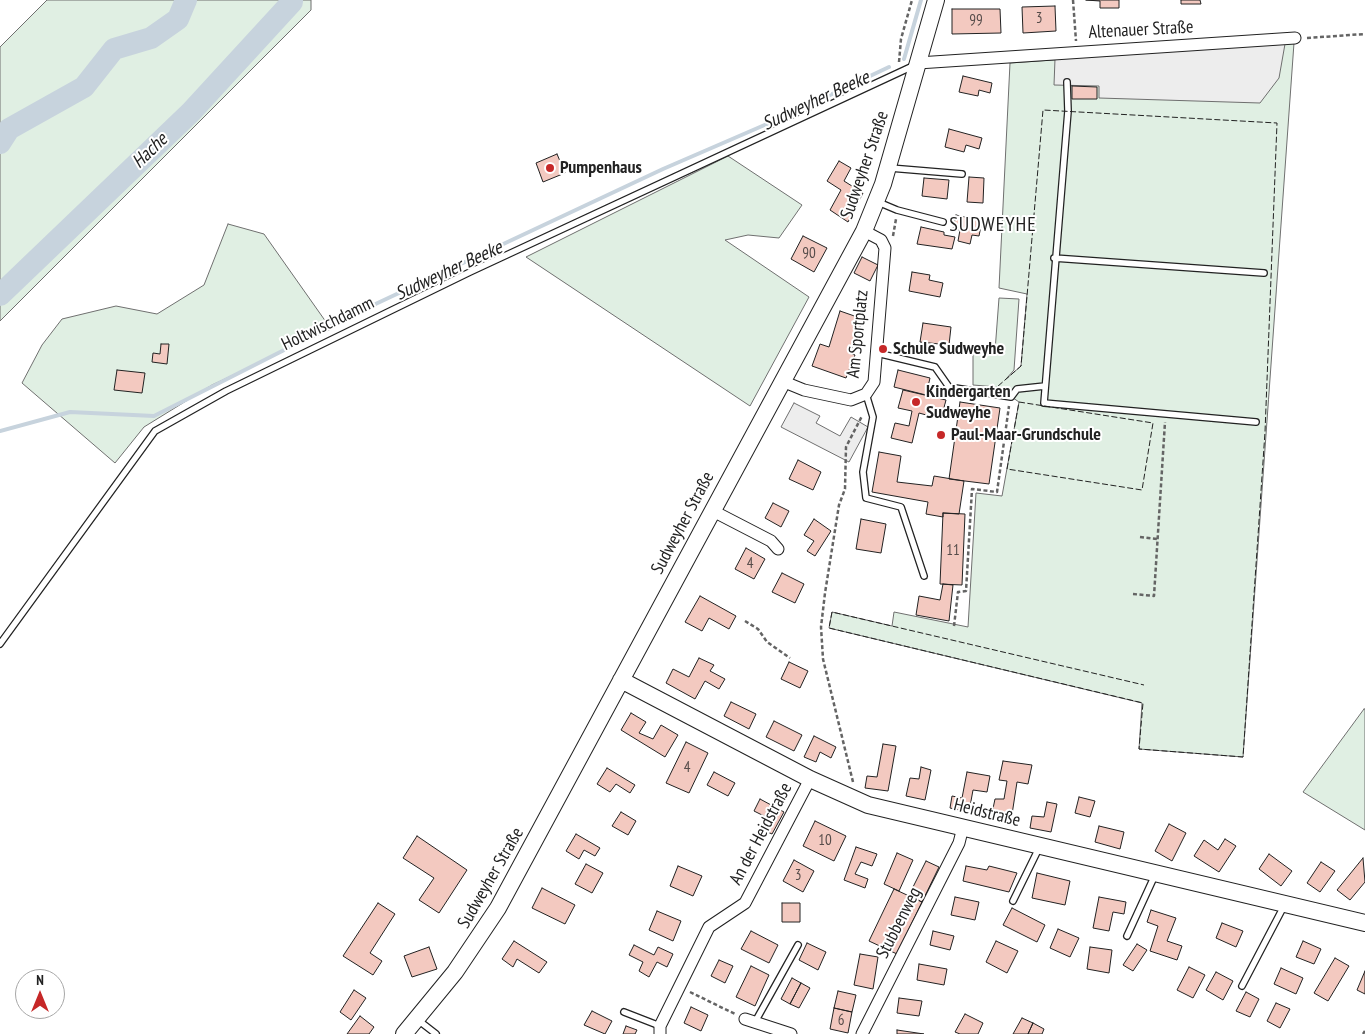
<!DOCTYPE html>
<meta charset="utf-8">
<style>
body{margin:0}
#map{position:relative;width:1365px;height:1034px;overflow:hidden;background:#fff;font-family:"PT Sans Narrow",sans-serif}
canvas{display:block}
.north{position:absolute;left:15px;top:969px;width:50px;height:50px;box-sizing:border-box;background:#fff;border:1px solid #a7a7a7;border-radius:50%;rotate:0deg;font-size:14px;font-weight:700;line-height:20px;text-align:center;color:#222}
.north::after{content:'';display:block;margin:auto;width:18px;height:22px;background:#c62828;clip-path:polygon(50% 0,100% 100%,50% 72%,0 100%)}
</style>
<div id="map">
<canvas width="1365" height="1034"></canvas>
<div class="north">N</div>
</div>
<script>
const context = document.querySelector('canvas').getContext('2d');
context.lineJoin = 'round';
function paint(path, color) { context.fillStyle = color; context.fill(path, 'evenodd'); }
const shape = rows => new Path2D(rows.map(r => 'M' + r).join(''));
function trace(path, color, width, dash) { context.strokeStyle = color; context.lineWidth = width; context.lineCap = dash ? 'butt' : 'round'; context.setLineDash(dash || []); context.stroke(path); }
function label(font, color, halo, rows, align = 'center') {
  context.font = font + ' "PT Sans Narrow",sans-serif'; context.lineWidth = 4; context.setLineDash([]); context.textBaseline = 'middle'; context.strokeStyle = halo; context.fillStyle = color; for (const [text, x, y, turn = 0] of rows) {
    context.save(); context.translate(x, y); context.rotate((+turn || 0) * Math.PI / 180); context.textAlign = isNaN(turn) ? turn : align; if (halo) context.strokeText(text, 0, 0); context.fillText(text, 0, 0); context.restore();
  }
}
const green = shape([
 [47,0,311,0,311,10,0,321,0,47,47,0],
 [1294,43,1243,757,1139,749,1142,703,829,628,832,612,892,626,894,612,968,627,976,493,1002,496,1019,402,997,387,973,385,973,351,995,351,999,298,1019,299,1014,370,1006,379,1021,366,1027,294,999,288,1010,63,1294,43],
 [728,156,802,205,779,238,748,235,725,240,809,297,750,406,526,257,728,156],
 [228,224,264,234,331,329,212,385,144,427,115,463,22,383,42,345,62,319,116,306,157,314,204,285,228,224],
 [1364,709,1365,709,1365,830,1303,792,1364,709]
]);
paint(green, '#e0efe3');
trace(green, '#6f6f6f', 1);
const parking = shape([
 [1285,44,1279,78,1260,103,1099,98,1099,86,1054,85,1055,59,1285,44],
 [794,403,820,416,816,423,840,436,851,417,868,427,849,462,781,427,794,403]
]);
paint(parking, '#ededed');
trace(parking, '#6f6f6f', 1);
trace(shape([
 [904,59,921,0],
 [0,431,70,412,154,416,367,308,663,169,790,114,889,67]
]), '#c7d3dd', 4);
trace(shape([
 [0,143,9,129,84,87,114,49,151,38,178,19,186,0],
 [0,295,191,112,292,2,292,0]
]), '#c7d3dd', 22);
const building = shape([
 [1086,0,1119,0,1119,8,1100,8,1100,1,1086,0],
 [1181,0,1200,0,1201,4,1181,4,1181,0],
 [1055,6,1056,31,1023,33,1022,7,1055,6],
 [952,9,1000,9,1001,33,952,34,952,9],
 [963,76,992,83,990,93,979,90,978,96,959,92,963,76],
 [1072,86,1097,87,1097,99,1072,99,1072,86],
 [949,129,982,138,979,149,966,145,964,152,945,147,949,129],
 [557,154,565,173,543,182,536,163,557,154],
 [839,161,851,168,844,181,863,193,848,222,830,210,841,190,827,181,839,161],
 [969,177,984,178,983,203,967,202,969,177],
 [924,178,949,180,947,199,922,196,924,178],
 [956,215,982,221,979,236,972,235,970,244,958,241,960,230,953,229,956,215],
 [921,227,944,232,944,235,955,237,952,249,917,244,921,227],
 [803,236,827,248,814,272,791,259,803,236],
 [862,257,878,265,870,281,854,273,862,257],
 [912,272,930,275,929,280,943,283,940,297,909,291,912,272],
 [840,311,863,319,850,353,855,355,846,378,812,366,820,344,829,347,840,311],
 [923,323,951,327,949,345,920,342,923,323],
 [161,344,169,344,167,364,152,362,153,353,160,354,161,344],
 [117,370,145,373,142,393,114,390,117,370],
 [898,370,930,378,926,395,894,387,898,370],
 [903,390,946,400,941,419,919,413,912,443,891,438,895,423,909,426,912,411,898,408,903,390],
 [960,402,1000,408,989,484,949,479,960,402],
 [879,452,901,456,897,482,932,486,934,476,964,481,959,514,943,513,943,517,926,514,928,502,872,492,879,452],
 [798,460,821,472,813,490,789,479,798,460],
 [773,503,789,511,781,527,765,518,773,503],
 [943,513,965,514,962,585,940,584,943,513],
 [814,519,831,531,815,556,807,551,814,541,804,535,814,519],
 [861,519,886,524,881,553,856,549,861,519],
 [746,548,765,559,754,579,735,569,746,548],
 [782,573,804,584,795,603,772,592,782,573],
 [943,584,953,585,949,621,916,615,919,596,940,600,943,584],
 [700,596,736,616,729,629,709,618,702,631,685,622,700,596],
 [699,658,714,665,710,671,725,679,719,689,705,681,695,699,666,683,673,669,689,677,699,658],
 [789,662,808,671,800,688,781,679,789,662],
 [731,702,756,714,749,729,724,716,731,702],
 [631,713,646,722,639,733,653,739,661,725,678,735,665,757,621,730,631,713],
 [774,721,802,735,794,751,766,737,774,721],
 [814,736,836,747,831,758,820,752,816,762,804,757,814,736],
 [686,742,708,753,689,793,666,783,686,742],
 [883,744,896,746,888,791,865,788,867,776,877,777,883,744],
 [1003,761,1032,765,1028,784,1017,782,1011,821,991,818,995,799,1004,799,1007,781,999,780,1003,761],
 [921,767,931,770,925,800,906,796,910,778,919,779,921,767],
 [607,768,635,785,630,793,616,784,610,792,597,784,607,768],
 [714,772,735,783,728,796,707,785,714,772],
 [967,772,990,776,987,792,973,790,969,812,950,808,952,796,962,798,967,772],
 [1079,797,1095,801,1090,817,1075,813,1079,797],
 [760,799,784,812,772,834,761,829,766,817,754,811,760,799],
 [1047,802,1057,804,1051,832,1030,828,1032,816,1044,817,1047,802],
 [621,812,636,821,628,835,612,826,621,812],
 [815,821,846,836,834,861,803,846,815,821],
 [1169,824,1186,833,1172,861,1155,851,1169,824],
 [1099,826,1124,832,1120,849,1095,842,1099,826],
 [576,834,600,848,595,856,584,850,579,859,566,851,576,834],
 [417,836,467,870,439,913,419,900,434,878,403,858,417,836],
 [1225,839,1236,846,1219,872,1194,856,1204,840,1218,850,1225,839],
 [856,847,877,854,872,866,861,862,855,874,868,879,865,888,844,880,856,847],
 [897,853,913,860,899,891,884,884,897,853],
 [1269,854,1292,871,1281,886,1259,869,1269,854],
 [1363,858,1365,882,1350,900,1337,890,1363,858],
 [794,860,814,871,803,892,783,881,794,860],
 [926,861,939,867,922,902,909,895,926,861],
 [1321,862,1335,871,1320,892,1307,883,1321,862],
 [586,864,603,873,592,893,575,884,586,864],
 [678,866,702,876,693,896,670,886,678,866],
 [966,866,987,870,989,866,1017,873,1009,892,963,881,966,866],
 [1037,873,1070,881,1065,905,1032,898,1037,873],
 [542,888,575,905,565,924,532,908,542,888],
 [894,889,922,902,897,954,869,941,894,889],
 [955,897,979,902,975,920,951,915,955,897],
 [1099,897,1126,902,1124,914,1113,912,1109,931,1093,928,1099,897],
 [378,903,395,914,370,953,382,961,373,975,343,956,378,903],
 [782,903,800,903,800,922,782,922,782,903],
 [1012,908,1045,925,1037,942,1003,925,1012,908],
 [1151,910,1176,918,1167,941,1182,946,1177,960,1150,951,1158,926,1147,922,1151,910],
 [657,911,681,921,673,941,649,930,657,911],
 [1222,923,1243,931,1236,947,1216,938,1222,923],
 [1058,929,1079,938,1070,957,1050,948,1058,929],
 [751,931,778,945,769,963,741,949,751,931],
 [933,931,954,936,950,950,930,945,933,931],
 [514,941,547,962,539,973,517,959,513,967,502,959,514,941],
 [996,941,1018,951,1007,973,986,962,996,941],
 [1303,941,1321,949,1314,964,1296,957,1303,941],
 [807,943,826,952,818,970,799,960,807,943],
 [1137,944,1147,950,1133,971,1123,965,1137,944],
 [634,945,654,955,658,947,673,954,667,967,657,962,649,977,639,971,643,962,629,955,634,945],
 [429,947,437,969,412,977,404,956,429,947],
 [1090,947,1112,950,1109,973,1087,969,1090,947],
 [860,954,878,957,873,989,854,985,860,954],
 [1335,958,1349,966,1328,1001,1314,993,1335,958],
 [719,960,733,966,725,983,711,976,719,960],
 [919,964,947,969,944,985,917,980,919,964],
 [751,966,769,975,755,1006,736,997,751,966],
 [1189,967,1205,975,1193,998,1177,990,1189,967],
 [1281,968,1303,978,1296,994,1274,984,1281,968],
 [1365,971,1365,994,1357,990,1365,971],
 [1216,972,1233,981,1223,1000,1206,990,1216,972],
 [792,978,801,983,790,1004,781,999,792,978],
 [801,983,810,988,799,1008,790,1004,801,983],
 [354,990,366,998,351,1020,340,1012,354,990],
 [838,991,856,995,852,1012,834,1008,838,991],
 [1246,992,1259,999,1250,1017,1236,1011,1246,992],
 [899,998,922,1001,919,1016,897,1013,899,998],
 [1276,1003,1290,1009,1280,1028,1267,1021,1276,1003],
 [691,1007,708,1015,701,1031,684,1023,691,1007],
 [834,1008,852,1012,848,1033,830,1029,834,1008],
 [592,1011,612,1021,605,1034,584,1025,592,1011],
 [965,1014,983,1023,978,1034,960,1034,955,1032,965,1014],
 [360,1016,374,1027,369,1034,347,1034,360,1016],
 [1022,1018,1033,1023,1028,1034,1013,1034,1022,1018],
 [1033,1023,1044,1029,1042,1034,1028,1034,1033,1023],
 [626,1026,637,1030,635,1034,623,1034,626,1026],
 [897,1030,924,1034,897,1034,897,1030]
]);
paint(building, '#f3c9c0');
trace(building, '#222', 1);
const lane = shape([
 [1067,82,1068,111,1044,403,1256,422],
 [890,168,962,174],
 [878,202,897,210,943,222],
 [1054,258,1264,273],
 [877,353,935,367,949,387,1011,397,1017,389,1045,386],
 [866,394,873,417,863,472,866,498,901,507,924,576],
 [0,644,155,431,226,391,470,272,913,66],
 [1013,901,1039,848],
 [1127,936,1155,875],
 [1242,986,1284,906],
 [624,1012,660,1026],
 [418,1020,436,1034],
 [755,1022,798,945]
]);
const street = shape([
 [918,63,1295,38],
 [782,381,804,390,851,400,866,394,874,382,885,248,881,240,864,231],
 [713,511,771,541,778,549],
 [745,1019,791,1034],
 [660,1034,660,1026,709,927,745,903,810,779],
 [862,1034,959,843,963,827]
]);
const secondary = shape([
 [621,680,810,779,868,805,1365,923],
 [404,1034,455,972,498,908,864,231,883,184,936,0]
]);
trace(lane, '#222', 8);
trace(street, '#222', 13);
trace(secondary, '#222', 18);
trace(shape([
 [1073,0,1076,41],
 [1307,38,1365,34],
 [899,62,901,39,912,0],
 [893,236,896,219],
 [1006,433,1014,433],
 [1140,537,1157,539],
 [1133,594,1154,596,1165,422],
 [745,621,758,629,767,642,790,658],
 [954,626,958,592,966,591,972,489,997,492,1009,406],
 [853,782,823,659,821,627,825,593,839,505,845,489,846,447,862,416],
 [690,992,735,1014],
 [1363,1034,1365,1031]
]), '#646464', 2.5, [4, 2.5]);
trace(lane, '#fff', 5.5);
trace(street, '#fff', 11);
trace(secondary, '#fff', 16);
trace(shape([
 [996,394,997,387,1021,366,1043,110,1277,123,1265,432,1243,757,1139,749,1143,703,829,628,832,612,1144,685],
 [1019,402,1153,423,1142,490,1007,469,1019,402]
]), '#222', 1, [6, 2.5]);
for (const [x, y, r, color] of [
 [550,168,5,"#c62828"],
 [883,349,5,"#c62828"],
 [916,402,5,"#c62828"],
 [941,435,5,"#c62828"]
]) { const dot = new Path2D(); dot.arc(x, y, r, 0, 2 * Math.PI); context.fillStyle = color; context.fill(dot); trace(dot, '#fff', 2); }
label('15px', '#564c4a', null, [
 ["3",1039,19],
 ["99",976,21],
 ["90",809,254],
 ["11",953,551],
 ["4",750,564],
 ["4",687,768],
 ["10",825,841],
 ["3",798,876],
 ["6",841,1021]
]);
label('18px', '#222', '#fff', [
 ["Altenauer Straße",1141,30,-3],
 ["Sudweyher Straße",865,165,-71],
 ["Holtwischdamm",328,324,-26],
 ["Am Sportplatz",858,334,-84],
 ["Sudweyher Straße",683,523,-62],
 ["Heidstraße",987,813,14],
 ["An der Heidstraße",761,834,-62],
 ["Sudweyher Straße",491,878,-60],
 ["Stubbenweg",899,923,-63]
]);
label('bold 18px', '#222', '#fff', [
 ["Pumpenhaus",560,168],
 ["Schule Sudweyhe",893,349],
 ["Kindergarten",926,392],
 ["Sudweyhe",926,413],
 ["Paul-Maar-Grundschule",951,435]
], 'left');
label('italic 19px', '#222', '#fff', [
 ["Sudweyher Beeke",816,101,-25],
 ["Hache",150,151,-44],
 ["Sudweyher Beeke",449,271,-25]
]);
context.letterSpacing = '1px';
label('20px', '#222', '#fff', [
 ["SUDWEYHE",993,225]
]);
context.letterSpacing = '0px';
</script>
